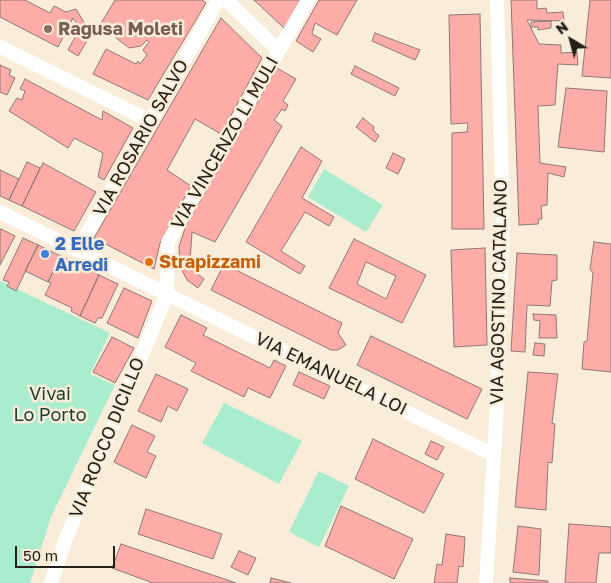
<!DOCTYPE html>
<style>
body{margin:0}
#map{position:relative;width:611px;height:583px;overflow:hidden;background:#f9ecd9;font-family:"Golos Text",sans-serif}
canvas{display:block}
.north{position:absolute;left:546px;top:15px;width:50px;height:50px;-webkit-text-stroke:4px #f9ecd9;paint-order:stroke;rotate:323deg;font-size:14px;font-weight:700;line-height:20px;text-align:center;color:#25211a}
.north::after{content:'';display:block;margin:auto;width:18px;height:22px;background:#25211a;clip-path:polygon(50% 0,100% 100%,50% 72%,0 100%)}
.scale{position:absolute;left:15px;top:546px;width:100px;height:22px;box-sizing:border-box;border:2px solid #25211a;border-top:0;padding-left:6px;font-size:15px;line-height:18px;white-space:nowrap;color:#25211a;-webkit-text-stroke:4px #f9ecd9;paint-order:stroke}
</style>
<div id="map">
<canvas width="611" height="583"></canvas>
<div class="north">N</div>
<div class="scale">50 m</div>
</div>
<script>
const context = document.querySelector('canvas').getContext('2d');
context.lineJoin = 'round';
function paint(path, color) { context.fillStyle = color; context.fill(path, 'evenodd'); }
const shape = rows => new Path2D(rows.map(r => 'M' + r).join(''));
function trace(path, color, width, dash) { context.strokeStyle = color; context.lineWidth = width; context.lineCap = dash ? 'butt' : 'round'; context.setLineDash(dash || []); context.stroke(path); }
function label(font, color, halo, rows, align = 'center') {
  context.font = font + ' "Golos Text",sans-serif'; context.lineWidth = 5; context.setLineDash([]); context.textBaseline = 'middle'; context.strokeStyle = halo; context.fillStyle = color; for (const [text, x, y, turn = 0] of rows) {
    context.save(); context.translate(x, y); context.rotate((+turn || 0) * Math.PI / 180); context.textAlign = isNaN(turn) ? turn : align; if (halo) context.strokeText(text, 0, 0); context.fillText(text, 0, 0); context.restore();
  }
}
paint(shape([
 [324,169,383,205,366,232,308,197],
 [0,281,110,333,90,374,115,385,51,517,30,583,0,583],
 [224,403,302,441,279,484,202,443],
 [319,471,349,486,319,547,289,532]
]), '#aaedce');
const building = shape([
 [0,0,25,0,50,13,54,6,66,12,76,9,91,34,78,56,68,50,80,28,73,18,58,47,0,17,0,0],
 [115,0,202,0,206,3,148,100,93,74,106,49,136,64,138,61,140,64,147,55,143,50,149,42,147,40,141,46,129,48,100,25,115,0],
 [254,0,301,0,285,29,254,0],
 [319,0,357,0,337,35,315,23,312,34,321,39,313,52,296,41,319,0],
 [511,0,537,0,537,9,546,8,547,13,563,12,564,21,527,20,539,44,561,45,561,53,577,52,578,65,558,64,555,105,538,106,540,163,566,167,564,177,548,173,547,205,541,206,542,219,539,219,538,224,519,225,511,0],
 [590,0,611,0,611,78,582,76,590,0],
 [480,14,484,229,452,229,452,133,467,132,468,123,451,124,449,15,480,14],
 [221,18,262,58,221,134,195,119,167,170,191,186,160,243,154,269,94,238,221,18],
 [551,21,551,28,538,30,538,27,531,27,531,22,551,21],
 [375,33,420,50,415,60,372,41,375,33],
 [0,65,11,70,9,75,15,78,7,95,0,92,0,65],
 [355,66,399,88,395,96,351,74,355,66],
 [277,68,296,79,283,101,288,105,285,111,282,109,274,120,282,126,215,242,192,232,190,261,194,271,204,279,198,288,187,280,180,266,179,247,186,225,277,68],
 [25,79,102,120,103,111,133,128,104,180,98,177,103,153,74,138,68,148,9,111,17,98,22,100,25,91,20,89,25,79],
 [566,88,607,91,604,152,558,147,566,88],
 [363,118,374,127,373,130,379,136,375,142,356,127,363,118],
 [301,147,322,161,302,198,334,217,329,226,305,212,281,251,305,266,300,274,246,242,301,147],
 [393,153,405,159,398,174,386,168,393,153],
 [27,162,40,168,22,206,9,200,27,162],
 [43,163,96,192,74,231,22,206,43,163],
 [0,170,19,179,9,200,0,196,0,170],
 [1,229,15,236,0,265,0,230,1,229],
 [23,238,38,245,16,291,7,286,9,282,3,280,23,238],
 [354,239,426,275,402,323,329,288,354,239],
 [366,262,396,276,386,299,357,284,366,262],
 [594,242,611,244,611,372,582,369,584,342,587,341,593,273,590,269,594,242],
 [38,245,61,256,48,282,25,271,38,245],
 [485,248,487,345,454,347,451,250,485,248],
 [517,253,557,255,557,280,552,281,550,306,527,305,525,352,511,351,517,253],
 [61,256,99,275,80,316,71,311,72,308,45,295,51,283,48,282,61,256],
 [224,264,342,323,338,333,346,345,338,350,331,350,211,290,224,264],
 [99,275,118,284,102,318,98,318,95,323,80,316,99,275],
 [124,288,152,301,138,338,107,323,124,288],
 [533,314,556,315,557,338,539,338,540,321,534,320,533,314],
 [181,315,207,328,203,335,270,368,274,360,286,366,270,398,248,388,244,397,191,371,196,363,165,347,181,315],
 [371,336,482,389,467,419,357,365,371,336],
 [112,337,134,348,115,383,93,372,112,337],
 [535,343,545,344,544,356,533,355,535,343],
 [299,372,330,386,324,399,293,385,299,372],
 [528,372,558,374,552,423,555,424,552,463,548,462,546,510,515,507,528,372],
 [156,374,188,389,177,411,168,406,161,422,138,411,156,374],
 [132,425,155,436,147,452,156,456,146,478,114,462,132,425],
 [373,439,444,474,424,513,355,479,373,439],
 [431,441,444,447,437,460,425,454,431,441],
 [341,506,413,539,394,579,325,546,341,506],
 [146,509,222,534,213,559,138,534,146,509],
 [569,524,611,527,611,553,599,553,596,583,565,583,569,524],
 [518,526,541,529,539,575,513,572,518,526],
 [446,534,465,537,463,567,459,566,457,583,434,583,437,564,442,565,446,534],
 [121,544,236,583,153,583,112,568,121,544],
 [239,551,256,558,248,575,231,567,239,551],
 [271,578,291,583,270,583,271,578],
 [510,578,548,581,548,583,510,583,510,578]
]);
paint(building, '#fdaca7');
trace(building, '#8f7876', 1);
trace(shape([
 [226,0,278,50],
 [0,47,150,121],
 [0,212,494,455],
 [78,250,218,0],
 [51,583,65,541,167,294,168,242,308,0],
 [486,583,496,423,503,220,497,0]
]), '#fff', 14);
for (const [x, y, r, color] of [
 [48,29,5,"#8d6e63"],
 [45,254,5,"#3f7fe0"],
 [149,262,5,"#e8710a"]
]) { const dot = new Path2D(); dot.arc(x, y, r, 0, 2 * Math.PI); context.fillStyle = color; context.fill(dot); trace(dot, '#f9ecd9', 2); }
label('bold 18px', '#785e54', '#f9ecd9', [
 ["Ragusa Moleti",58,29]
], 'left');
label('18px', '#25211a', '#f9ecd9', [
 ["VIA ROSARIO SALVO",141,138,-61],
 ["VIA VINCENZO LI MULI",225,143,-60],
 ["VIA AGOSTINO CATALANO",499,292,-89],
 ["VIA EMANUELA LOI",331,374,26],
 ["VIA ROCCO DICILLO",107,438,-68]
]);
label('bold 18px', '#366cbe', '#f9ecd9', [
 ["2 Elle",55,244],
 ["Arredi",55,265]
], 'left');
label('bold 18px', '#c56008', '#f9ecd9', [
 ["Strapizzami",159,262]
], 'left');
label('18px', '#1d4233', '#f9ecd9', [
 ["Vivai",50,394],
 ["Lo Porto",50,415]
]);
</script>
